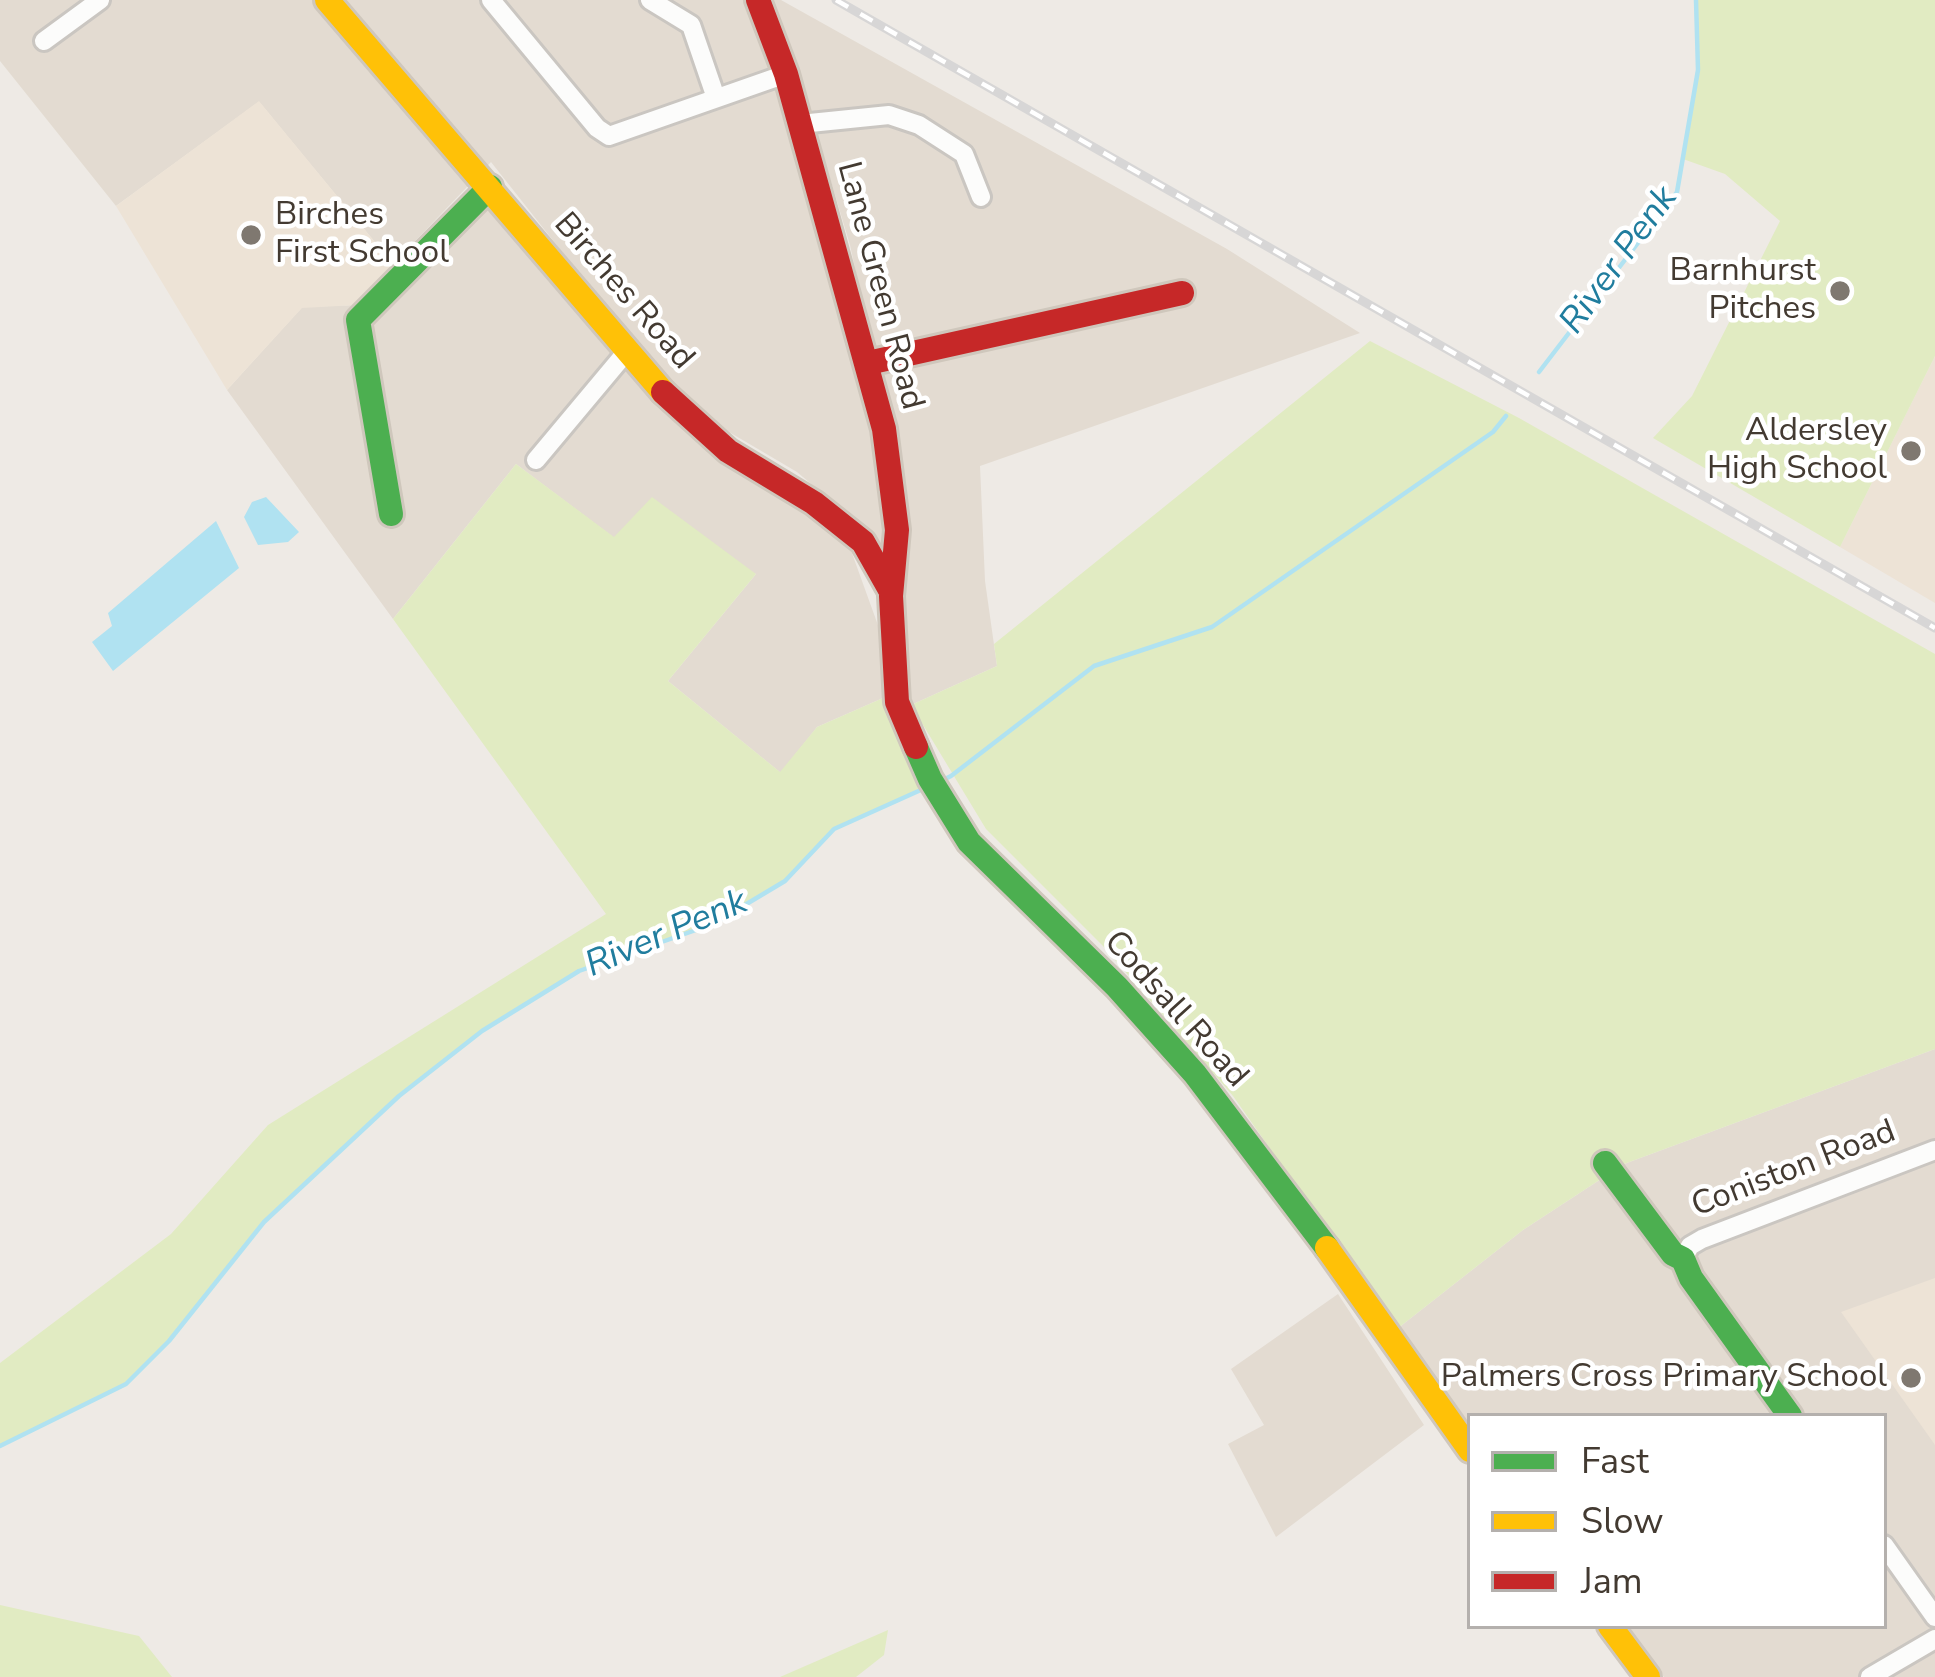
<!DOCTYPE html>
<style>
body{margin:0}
#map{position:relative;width:1935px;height:1677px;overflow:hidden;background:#eeeae5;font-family:"Nunito Sans",sans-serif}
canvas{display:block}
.legend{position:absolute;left:1467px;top:1413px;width:420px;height:216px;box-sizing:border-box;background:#fff;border:3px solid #b4b0ad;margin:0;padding:15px 21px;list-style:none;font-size:36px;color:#433a31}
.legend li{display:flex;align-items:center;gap:24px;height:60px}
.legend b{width:60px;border:3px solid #b4b0ad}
</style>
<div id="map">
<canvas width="1935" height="1677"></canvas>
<ul class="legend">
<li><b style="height:15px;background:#4caf50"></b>Fast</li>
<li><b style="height:15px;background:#ffc107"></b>Slow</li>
<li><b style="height:15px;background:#c62828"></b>Jam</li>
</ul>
</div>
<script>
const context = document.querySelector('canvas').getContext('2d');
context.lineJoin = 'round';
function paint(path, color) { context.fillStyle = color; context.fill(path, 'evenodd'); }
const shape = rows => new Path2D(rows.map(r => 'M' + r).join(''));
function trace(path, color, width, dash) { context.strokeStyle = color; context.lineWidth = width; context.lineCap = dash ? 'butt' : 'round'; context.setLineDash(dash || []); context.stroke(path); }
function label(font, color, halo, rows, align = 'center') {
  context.font = font + ' "Nunito Sans",sans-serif'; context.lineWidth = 9; context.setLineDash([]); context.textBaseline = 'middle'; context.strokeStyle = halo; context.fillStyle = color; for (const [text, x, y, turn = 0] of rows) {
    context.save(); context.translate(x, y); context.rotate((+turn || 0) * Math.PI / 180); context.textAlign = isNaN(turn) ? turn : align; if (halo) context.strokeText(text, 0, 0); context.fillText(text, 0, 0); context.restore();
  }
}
paint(shape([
 [0,0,781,0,1227,249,1360,333,980,466,985,581,997,666,911,705,906,670,906,502,850,245,827,168,807,175,851,336,888,498,886,547,797,472,724,429,681,394,646,358,491,162,393,264,259,102,116,206,0,61],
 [489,206,768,486,849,545,879,628,883,698,817,727,781,773,668,681,756,574,614,538,516,464,393,619,227,390,302,307,356,305,411,279],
 [1935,1049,1935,1677,1664,1677,1625,1626,1884,1626,1884,1416,1470,1416,1470,1424,1397,1329,1523,1230,1624,1164],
 [1338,1294,1424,1425,1276,1537,1228,1444,1264,1425,1231,1369]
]), '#e3dbd1');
paint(shape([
 [259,101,393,264,356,305,302,308,227,390,116,206],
 [1935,356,1935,603,1840,547],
 [1935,1278,1935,1445,1841,1312]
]), '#ede3d6');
paint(shape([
 [1696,0,1935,0,1935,356,1840,547,1653,438,1692,396,1780,221,1725,174,1683,159,1698,70],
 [1370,341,1519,418,1935,654,1935,1049,1624,1164,1523,1230,1397,1329,1233,1096,1103,946,986,829,911,705,997,666,994,644],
 [516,464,614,537,652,497,756,574,668,681,780,772,817,727,883,698,927,787,834,829,785,881,713,924,579,971,482,1031,399,1096,264,1222,169,1341,126,1384,0,1446,0,1363,171,1234,268,1125,606,914,393,619],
 [0,1605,139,1636,172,1677,0,1677],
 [888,1630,884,1655,856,1677,780,1677]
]), '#e1ebc2');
paint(shape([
 [266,497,299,532,288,542,258,545,244,517,252,502],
 [216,521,239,568,113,671,92,642,112,626,108,613]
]), '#b0e2f1');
trace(shape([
 [1539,372,1677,192,1698,70,1696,0],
 [939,782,951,776,1094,666,1212,627,1493,432,1506,416],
 [0,1446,126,1384,169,1341,264,1222,399,1096,482,1031,579,971,713,924,785,881,834,829,923,789]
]), '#b0e2f1', 4.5);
const street = shape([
 [491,0,597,128,609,136,786,74],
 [650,0,691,25,716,98],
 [44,41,100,0],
 [800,124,889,115,919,125,964,154,981,197],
 [536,460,628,350],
 [1683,1259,1690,1246,1702,1239,1935,1150],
 [1884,1545,1935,1617],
 [1870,1677,1935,1639]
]);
const fast = shape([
 [391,514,358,320,490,187],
 [916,747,930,779,969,842,1117,987,1195,1074,1327,1248],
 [1605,1163,1673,1254,1683,1259,1691,1278,1790,1416]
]);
const slow = shape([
 [327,0,663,392],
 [1327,1248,1470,1450],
 [1610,1626,1648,1677]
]);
const jam = shape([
 [758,0,786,74,884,429,897,530,891,596,897,702,916,747],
 [868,363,1182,293],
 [663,392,728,451,814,503,863,542,889,588]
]);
trace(street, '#cac6c1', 24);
trace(fast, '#cfc7bc', 30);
trace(slow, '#cfc7bc', 30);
trace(jam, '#cfc7bc', 30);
trace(street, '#fcfcfb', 18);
trace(fast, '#4caf50', 24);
trace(slow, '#ffc107', 24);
trace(jam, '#c62828', 24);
const rail = shape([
 [836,0,1935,628]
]);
trace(rail, '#d7d6d6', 9);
trace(rail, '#fff', 4.5, [14]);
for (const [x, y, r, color] of [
 [251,235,12,"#7f7870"],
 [1840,291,12,"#7f7870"],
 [1911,451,12,"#7f7870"],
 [1911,1378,12,"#7f7870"]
]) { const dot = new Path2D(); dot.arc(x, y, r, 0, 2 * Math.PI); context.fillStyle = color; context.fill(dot); trace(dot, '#fff', 4.5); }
label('33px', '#433a31', '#fff', [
 ["Birches",275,216,"left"],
 ["First School",275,254,"left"],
 ["Barnhurst",1816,272],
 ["Pitches",1816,310],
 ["Aldersley",1887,432],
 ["High School",1887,470],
 ["Palmers Cross Primary School",1887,1378]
], 'right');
label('33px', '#433a31', '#fff', [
 ["Lane Green Road",879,286,75],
 ["Birches Road",623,292,49],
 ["Codsall Road",1175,1010,48],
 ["Coniston Road",1794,1170,-21]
]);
label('italic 36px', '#207d9e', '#fff', [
 ["River Penk",1620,261,-54],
 ["River Penk",667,935,-23]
]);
</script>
